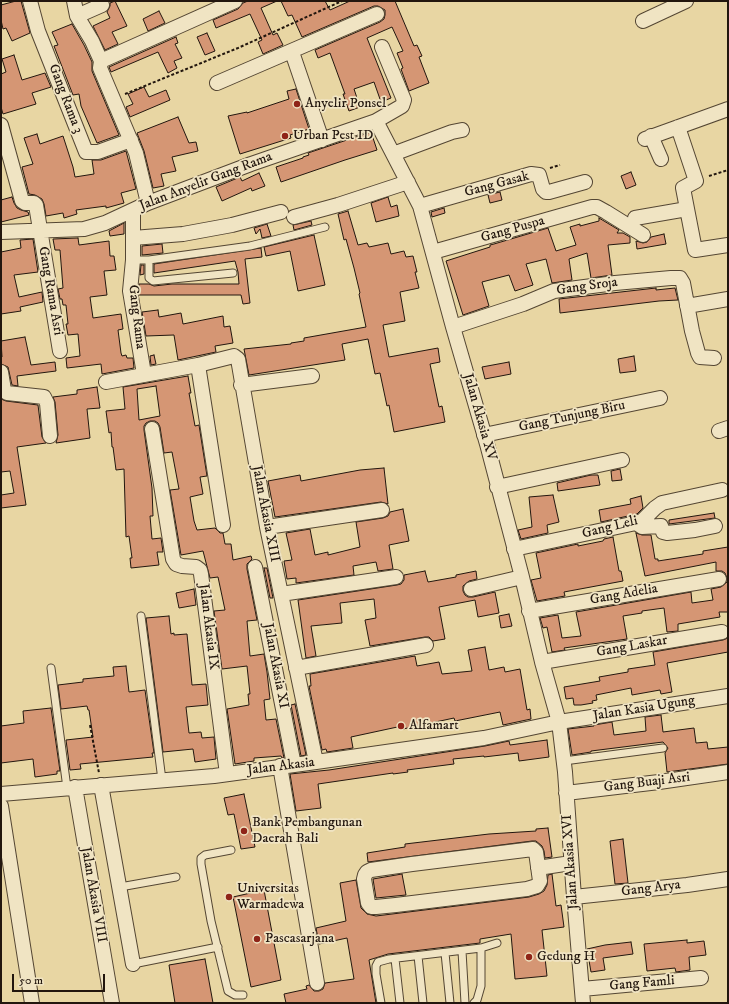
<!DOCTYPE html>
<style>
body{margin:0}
#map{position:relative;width:729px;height:1004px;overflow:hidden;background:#e8d6a3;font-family:"IM FELL DW Pica",serif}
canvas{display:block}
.frame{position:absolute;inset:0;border:2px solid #22160e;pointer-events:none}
.scale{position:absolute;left:12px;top:974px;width:93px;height:18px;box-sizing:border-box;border:2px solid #22160e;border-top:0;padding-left:5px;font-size:12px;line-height:14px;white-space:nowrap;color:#22160e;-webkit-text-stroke:3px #f0e4c3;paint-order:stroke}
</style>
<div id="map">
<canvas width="729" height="1004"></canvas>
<div class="frame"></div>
<div class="scale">50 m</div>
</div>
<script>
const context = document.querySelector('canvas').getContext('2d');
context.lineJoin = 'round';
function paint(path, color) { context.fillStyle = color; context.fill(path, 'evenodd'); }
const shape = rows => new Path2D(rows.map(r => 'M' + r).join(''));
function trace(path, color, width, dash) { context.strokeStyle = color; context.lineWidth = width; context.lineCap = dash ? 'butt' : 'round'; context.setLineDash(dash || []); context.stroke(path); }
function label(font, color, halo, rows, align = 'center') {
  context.font = font + ' "IM FELL DW Pica",serif'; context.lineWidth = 3.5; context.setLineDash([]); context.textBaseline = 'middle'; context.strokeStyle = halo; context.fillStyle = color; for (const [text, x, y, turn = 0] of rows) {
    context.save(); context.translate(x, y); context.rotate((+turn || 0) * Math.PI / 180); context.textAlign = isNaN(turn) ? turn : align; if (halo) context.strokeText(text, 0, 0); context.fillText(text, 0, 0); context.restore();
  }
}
const building = shape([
 [16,1,21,1,30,33,12,41,6,28,3,29,1,20,1,5,16,1],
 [115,1,127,26,112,32,118,44,105,50,93,26,110,18,107,12,110,6,110,3,115,1],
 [248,1,277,1,261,8,273,35,277,33,283,45,263,54,258,42,262,40,250,14,216,28,213,20,238,9,243,3,248,1],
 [281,1,325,1,330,10,350,1,395,1,414,46,417,45,422,56,419,57,429,83,409,91,401,69,403,68,397,53,403,51,392,27,367,38,391,98,381,102,374,82,354,89,360,107,349,111,343,94,345,94,330,53,318,58,315,50,380,22,384,19,385,15,385,10,378,6,374,6,302,37,292,15,288,16,281,1],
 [159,11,165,23,148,31,143,19,159,11],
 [72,24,84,45,92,62,92,71,119,135,97,143,81,106,79,94,73,95,54,46,58,45,52,32,72,24],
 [207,33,215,51,205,55,197,37,207,33],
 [176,37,178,43,175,44,182,58,174,61,177,68,168,73,158,52,111,72,109,67,176,37],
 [14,55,22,80,45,73,51,87,32,93,36,104,3,114,1,107,1,74,6,72,2,59,14,55],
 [144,87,149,97,166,90,170,100,130,117,126,107,133,104,128,94,144,87],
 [296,89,309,129,290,135,291,138,240,154,228,116,247,112,247,113,289,99,287,91,296,89],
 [178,117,189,143,196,142,198,151,172,157,176,171,161,174,164,186,153,188,144,151,137,133,178,117],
 [371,132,377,150,345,160,281,182,276,167,303,158,303,157,309,155,308,153,371,132],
 [37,134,40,144,63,136,73,167,75,177,94,174,92,160,101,160,126,151,136,189,121,193,124,203,106,208,106,206,76,210,77,214,64,218,63,213,46,216,44,204,42,199,35,195,29,194,22,167,33,164,24,138,37,134],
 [631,172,636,185,626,189,621,176,631,172],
 [259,173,265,186,252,191,251,188,222,201,216,187,240,177,242,181,259,173],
 [500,192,502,200,490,203,488,195,500,192],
 [12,197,14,203,17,208,21,210,28,212,29,215,1,222,1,200,12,197],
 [388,197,391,207,397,205,399,216,376,222,371,203,388,197],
 [444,208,445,213,432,217,431,212,444,208],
 [348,211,358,245,367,243,369,247,388,243,391,254,404,251,406,257,413,256,417,272,415,272,419,288,400,292,405,321,383,325,389,357,438,348,440,362,430,364,439,407,442,406,445,422,394,432,389,405,387,406,380,373,375,374,368,339,342,344,345,360,249,375,244,349,291,344,291,343,304,341,304,338,366,327,359,294,360,293,354,268,346,239,344,240,338,214,348,211],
 [599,218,619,230,617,233,623,233,630,237,630,243,608,245,612,275,591,278,587,253,569,259,572,280,552,283,546,259,526,264,533,285,515,291,509,275,482,282,489,306,463,315,446,261,490,247,490,245,494,244,548,228,556,251,576,245,570,227,580,224,580,226,599,221,599,218],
 [311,221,312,225,294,230,293,225,311,221],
 [124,223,124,234,110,236,109,231,124,223],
 [267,224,271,236,262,238,260,229,256,234,254,228,267,224],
 [664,234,666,244,637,249,636,241,643,243,647,242,651,237,664,234],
 [314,235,325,285,298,291,290,251,266,256,264,247,314,235],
 [78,238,79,245,109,241,110,256,114,256,116,270,104,271,107,295,90,297,93,318,121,314,123,329,118,330,121,353,122,356,126,355,127,358,133,358,134,368,102,374,101,364,67,368,66,358,80,356,78,334,68,335,66,324,68,324,66,305,63,305,62,299,60,299,58,289,63,288,60,250,55,250,53,239,78,238],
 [33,239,38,272,14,275,19,297,42,292,43,302,20,307,21,311,1,314,1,252,21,248,20,240,33,239],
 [162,244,163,253,142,255,142,246,162,244],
 [261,248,262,257,245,259,250,303,243,304,241,295,139,295,139,284,149,284,154,286,172,284,239,284,238,272,235,261,154,273,154,264,261,248],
 [141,265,144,265,144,274,140,275,141,265],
 [656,288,656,290,675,288,678,300,659,301,560,313,559,299,656,288],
 [158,310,159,317,181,313,183,324,223,316,224,327,230,326,233,343,215,346,216,352,178,360,174,335,146,336,142,312,158,310],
 [25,337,31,365,55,362,56,371,17,376,18,386,12,385,8,367,1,364,1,358,2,357,1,341,25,337],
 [154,355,156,364,151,365,150,356,154,355],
 [634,356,636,371,620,373,618,359,634,356],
 [509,362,511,374,485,379,482,367,509,362],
 [188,376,191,393,189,393,195,426,199,425,207,476,200,477,203,494,190,497,194,521,197,530,215,528,220,533,223,533,225,544,231,544,233,560,251,556,252,559,247,564,247,569,257,620,247,621,250,656,264,654,267,672,270,699,264,700,266,720,276,719,284,758,282,758,281,756,254,758,254,761,235,764,227,709,249,705,248,694,250,694,247,666,222,669,214,611,225,610,218,577,210,578,203,551,181,555,170,490,179,489,172,452,164,453,160,427,158,423,155,421,150,421,146,423,144,426,144,430,152,488,153,516,150,516,152,539,161,538,163,552,157,552,159,565,131,568,130,558,132,558,129,536,126,537,124,469,116,470,113,447,112,447,111,432,109,433,106,411,125,409,123,387,188,376],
 [156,386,160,416,139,420,137,389,156,386],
 [97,387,100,408,87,409,90,438,56,443,58,435,55,402,53,397,77,394,77,390,97,387],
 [1,399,6,401,38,405,42,437,46,443,17,447,26,505,1,508,1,495,14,493,10,471,1,472,1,399],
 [384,468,388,504,381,502,275,517,268,481,300,475,301,481,360,470,384,468],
 [620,469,622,480,612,481,611,471,620,469],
 [591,475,598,475,600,485,558,491,557,483,591,475],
 [553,495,559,522,547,525,548,533,521,539,518,530,532,527,529,497,553,495],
 [641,496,643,508,637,514,601,522,599,510,631,504,630,499,641,496],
 [403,509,409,541,389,545,393,569,378,571,376,562,353,566,354,575,296,583,296,578,287,579,284,561,292,560,286,533,310,529,315,555,328,552,328,555,360,547,356,522,383,518,388,516,390,512,403,509],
 [714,513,715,518,669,524,669,520,714,513],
 [636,533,642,535,651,535,655,559,658,559,658,561,703,554,703,551,728,547,728,612,719,612,720,617,678,624,678,631,667,632,664,608,642,611,642,613,623,616,627,639,564,648,565,650,552,652,547,627,543,628,540,618,558,615,562,638,581,636,576,612,691,592,692,603,713,600,711,589,721,587,727,582,727,578,725,573,722,571,716,571,716,562,645,576,636,533],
 [613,537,619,571,621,571,623,581,564,592,565,596,537,601,531,580,541,578,536,553,578,544,578,546,603,541,604,539,613,537],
 [264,568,267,568,273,598,270,598,264,568],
 [425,571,428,582,456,577,456,575,476,571,477,579,469,581,463,586,463,591,465,595,468,597,473,597,495,592,499,613,478,617,475,600,439,607,445,639,433,641,429,637,425,637,370,646,365,620,376,618,374,599,340,603,342,623,311,626,316,656,306,658,298,600,397,585,401,584,404,580,404,575,425,571],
 [194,589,196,605,179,608,176,593,194,589],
 [509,614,512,626,501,628,499,616,509,614],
 [169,616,171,634,174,633,174,635,187,634,192,685,206,684,208,705,186,707,189,733,201,732,202,738,214,737,216,759,195,762,193,749,163,752,146,618,169,616],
 [728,638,728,652,667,663,672,692,661,694,660,690,632,695,631,688,596,695,597,700,592,701,593,703,581,705,574,705,573,698,566,699,564,687,600,681,599,677,628,672,628,669,655,665,653,652,723,640,728,638],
 [485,647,489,670,504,667,505,672,520,669,527,710,530,709,531,719,503,725,500,712,455,721,454,718,403,729,402,726,351,737,353,748,327,752,326,749,322,750,309,686,311,686,310,674,415,656,417,666,439,662,442,674,472,671,468,650,485,647],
 [126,666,129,692,145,690,154,753,152,753,153,757,80,764,81,769,70,770,66,740,93,737,89,710,88,710,87,706,61,709,58,685,83,682,83,679,114,676,113,667,126,666],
 [295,704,306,755,301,756,291,705,295,704],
 [51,708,60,771,57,771,57,774,35,777,33,759,1,763,1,726,24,723,23,711,51,708],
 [661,715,663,732,694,728,696,743,707,742,708,749,728,747,728,764,667,772,665,753,668,748,663,742,591,751,591,752,572,755,568,729,594,726,594,725,612,722,614,735,646,731,645,717,661,715],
 [547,740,549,757,519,761,518,753,484,757,484,756,453,759,454,764,407,770,408,772,393,774,393,773,318,784,321,808,296,811,290,774,329,770,485,746,509,741,510,745,547,740],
 [244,794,255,847,241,849,234,814,228,815,224,798,244,794],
 [548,828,552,857,545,858,544,851,542,846,536,841,532,841,368,862,367,853,405,847,405,844,489,834,536,831,536,829,548,828],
 [623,839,628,883,615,884,610,841,623,839],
 [402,874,406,895,376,898,373,879,402,874],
 [552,874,556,906,561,905,564,927,542,930,547,976,515,979,511,934,480,939,480,943,388,954,369,960,376,1003,286,1003,284,994,307,989,306,986,309,985,314,991,319,991,323,989,325,983,354,979,347,938,319,944,316,928,346,921,340,883,356,880,361,908,367,914,376,916,529,897,539,894,544,891,547,885,548,875,552,874],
 [264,890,281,980,251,987,233,897,264,890],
 [687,940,687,943,704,941,706,955,689,957,690,970,676,972,675,968,647,971,644,944,687,940],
 [631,942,633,954,603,958,605,970,591,972,587,949,605,945,631,942],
 [205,959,213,1003,175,1003,169,965,205,959]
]);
paint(building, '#d59674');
trace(building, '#22160e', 1);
const service = shape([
 [133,260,149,260,250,246,325,227],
 [149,260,149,278,153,281,233,273],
 [141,616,162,780],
 [51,668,67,788],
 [564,761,663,748],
 [231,850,205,855,201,858,201,864,211,921,228,991,235,995,243,995],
 [120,887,176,877],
 [462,951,465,1003],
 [445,953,450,1003],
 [418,956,423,1003],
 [395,959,400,1003],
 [133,964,218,947],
 [381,1003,376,974,376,966,378,962,389,959,481,948,497,943],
 [474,1003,477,1000,481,986,481,948]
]);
const minor = shape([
 [30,1,38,31,86,152,98,152,131,140],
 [74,1,77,16,92,41,101,61],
 [77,16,102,5],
 [643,21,686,1],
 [292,52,322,140],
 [101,61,100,68,136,153,148,203],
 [101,61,235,1],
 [217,83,377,14],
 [376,121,420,206,453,327,487,444,522,577,542,662,559,722,565,772,574,897,583,1003],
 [1,125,22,201,25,203,34,203,36,205,60,351],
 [678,127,696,181,683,188,695,250,728,245],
 [651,136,661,159],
 [645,139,728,109],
 [393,154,452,132,462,130],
 [420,206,531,174,539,175,543,189,546,192,549,192,585,182],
 [133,211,133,260,130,291,144,374],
 [294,217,338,205,408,182],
 [635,218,687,209],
 [1,232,84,229,105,223,148,203,251,164,376,121,402,106,404,100,382,47],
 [133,238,183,234,232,225,281,212],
 [433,252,592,207,597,207,606,212,643,235],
 [687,306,728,299],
 [453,327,523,304,554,291,615,283,671,278,680,278,683,283,692,331,698,353,700,357,714,358],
 [198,365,223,525],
 [1,372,4,390,7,393,44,397,47,403,50,436],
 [106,382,198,365,234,356,238,359,267,527,316,762],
 [241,385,312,376],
 [152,429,173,559,176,564,182,566,196,567,200,570,201,574,227,774],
 [719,431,728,428],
 [484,435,660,398],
 [497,487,622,460],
 [636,523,642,527,661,526,663,532,667,533,695,530,715,526],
 [267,527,382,510],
 [514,549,636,523,642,521,655,508,662,503,722,490],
 [255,567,294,765],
 [471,589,522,577],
 [281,594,396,577],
 [529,611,719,579],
 [542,662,722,632],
 [296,668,426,645],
 [280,766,317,983],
 [101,785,133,964],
 [75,787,112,1003],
 [566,793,659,782,728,772],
 [1,794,214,776,316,762,484,738,559,722,728,696],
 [1,806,32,1003],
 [533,849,536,852,540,881,537,886,527,889,396,905,376,907,371,907,368,903,364,879,365,875,367,872,371,870,412,864,533,849],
 [538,868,571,863],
 [574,897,687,885,728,879],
 [582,989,701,978]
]);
trace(service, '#544633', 9);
trace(minor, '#544633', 16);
trace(shape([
 [125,94,238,48,342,1],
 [550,168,560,165],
 [709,176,728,170],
 [90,725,99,773]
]), '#22160e', 2, [3, 2]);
trace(service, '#f0e4c3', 7);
trace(minor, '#f0e4c3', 14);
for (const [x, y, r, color] of [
 [297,104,4,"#8f2418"],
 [285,136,4,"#8f2418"],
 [401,726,4,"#8f2418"],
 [244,831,4,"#8f2418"],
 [229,897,4,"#8f2418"],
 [257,939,4,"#8f2418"],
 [529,957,4,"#8f2418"]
]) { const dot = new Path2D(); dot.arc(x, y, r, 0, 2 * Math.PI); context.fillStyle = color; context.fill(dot); trace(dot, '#f0e4c3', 1.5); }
label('14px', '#22160e', '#f0e4c3', [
 ["Gang Rama 3",65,99,69],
 ["Jalan Anyelir Gang Rama",206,182,-21],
 ["Gang Gasak",497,185,-15],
 ["Gang Puspa",513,230,-16],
 ["Gang Sroja",587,287,-8],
 ["Gang Rama Asri",50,291,80],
 ["Gang Rama",136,317,83],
 ["Jalan Akasia XV",479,417,74],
 ["Gang Tunjung Biru",572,417,-12],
 ["Jalan Akasia XIII",265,514,79],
 ["Gang Leli",610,528,-14],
 ["Gang Adelia",624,595,-10],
 ["Jalan Akasia IX",208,627,83],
 ["Gang Laskar",632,647,-10],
 ["Jalan Akasia XI",275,666,79],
 ["Jalan Kasia Ugung",644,709,-9],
 ["Jalan Akasia",281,767,-7],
 ["Gang Buaji Asri",647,783,-7],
 ["Jalan Akasia XVI",571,862,-94],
 ["Gang Arya",651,889,-7],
 ["Jalan Akasia VIII",93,895,80],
 ["Gang Famli",642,984,-5]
]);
label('14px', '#22160e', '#f0e4c3', [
 ["Anyelir Ponsel",305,104],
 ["Urban Pest ID",293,136],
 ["Alfamart",409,726],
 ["Bank Pembangunan",252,823],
 ["Daerah Bali",252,839],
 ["Universitas",237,889],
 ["Warmadewa",237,905],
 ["Pascasarjana",265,939],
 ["Gedung H",537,957]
], 'left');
</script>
